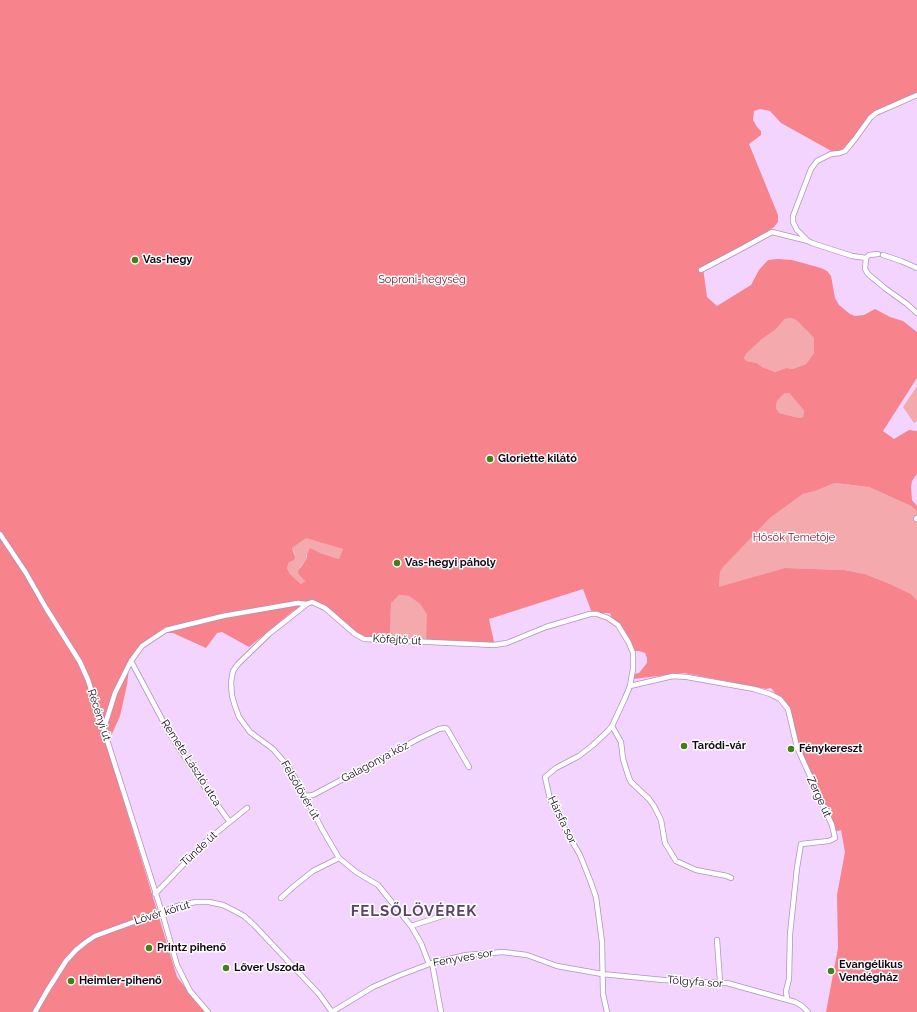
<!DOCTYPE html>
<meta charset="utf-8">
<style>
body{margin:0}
canvas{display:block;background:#f2d4ff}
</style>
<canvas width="917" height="1012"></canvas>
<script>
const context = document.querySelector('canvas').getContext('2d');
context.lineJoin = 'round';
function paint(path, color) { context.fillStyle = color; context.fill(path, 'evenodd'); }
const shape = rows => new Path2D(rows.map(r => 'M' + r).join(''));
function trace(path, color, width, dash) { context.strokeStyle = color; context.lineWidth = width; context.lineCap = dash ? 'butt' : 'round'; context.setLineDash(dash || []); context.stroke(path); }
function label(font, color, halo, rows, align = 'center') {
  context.font = font + ' Raleway,sans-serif'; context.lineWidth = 3; context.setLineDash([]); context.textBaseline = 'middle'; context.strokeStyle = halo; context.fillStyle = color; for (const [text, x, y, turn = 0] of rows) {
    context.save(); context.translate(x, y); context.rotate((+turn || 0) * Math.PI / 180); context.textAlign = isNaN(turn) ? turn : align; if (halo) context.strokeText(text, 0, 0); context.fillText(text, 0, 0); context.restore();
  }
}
paint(shape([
 [791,318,796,320,814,338,814,353,806,364,793,369,786,368,775,372,762,367,757,363,746,361,744,358,746,354,762,339,775,330,785,319],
 [917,386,917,421,914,423,903,407],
 [785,393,789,393,801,407,804,411,803,417,799,418,779,413,776,408,777,401],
 [835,483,869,487,911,506,917,511,917,600,911,594,890,584,865,574,844,570,785,568,719,588,720,572,722,567,770,518,803,494,815,491],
 [306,537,343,549,339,559,320,553,306,555,306,560,300,567,299,575,305,581,301,584,290,574,287,568,289,562,295,554,292,548],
 [399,595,409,596,420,604,428,614,426,641,390,640,391,602]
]), '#f4a9ad');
paint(shape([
 [0,0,917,0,917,94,873,115,843,152,835,153,781,123,770,111,760,109,754,111,753,120,757,127,761,131,761,135,749,144,778,215,778,222,774,227,740,249,703,268,707,297,717,306,751,285,759,270,768,260,778,259,792,260,821,268,827,271,831,276,835,298,839,305,850,314,855,316,864,315,875,309,890,317,903,321,917,332,917,378,883,431,894,439,909,430,917,431,917,474,912,481,911,487,912,500,917,506,917,511,911,506,869,487,835,483,815,491,803,494,770,518,723,567,720,572,719,587,785,568,844,570,865,574,890,584,911,594,917,600,917,1012,826,1012,838,948,837,895,845,852,841,830,834,832,795,746,788,709,771,688,766,689,684,673,633,679,634,674,639,673,647,663,647,658,645,653,639,651,633,651,613,621,610,613,592,613,583,589,489,619,494,642,426,641,427,614,420,604,409,596,399,595,391,603,390,640,369,640,355,634,335,617,312,602,293,611,249,647,222,632,217,633,206,648,173,633,159,633,130,660,127,685,120,716,107,745,177,977,205,1012,0,1012],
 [791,318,796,320,814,338,814,353,806,364,793,369,786,368,775,372,762,367,757,363,746,361,744,358,746,354,762,339,775,330,785,319],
 [785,393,789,393,801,407,804,411,803,417,799,418,779,413,776,408,777,401],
 [306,538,343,549,339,559,320,553,310,548,308,552,306,560,298,571,299,575,305,581,301,584,290,574,287,568,289,562,294,560,295,557,292,548]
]), '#f7838d');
const street = shape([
 [878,254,869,255,866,258,852,256,812,243,808,241,797,230,793,222,793,216,811,169,817,161,831,154,840,153,845,151,855,139,870,118,876,113,917,95],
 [883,255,901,261,917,268],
 [866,258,865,269,868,274,886,289,907,304,917,313],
 [701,270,739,250,772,232,808,241],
 [916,519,917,518],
 [0,534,26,573,46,608,80,662,88,680,163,916,177,965,190,991,208,1012],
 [307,604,269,634,238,664,233,671,231,682,232,696,235,706,239,717,250,732,273,749,286,764,299,784,322,829,339,858,356,872,378,885,411,926,421,943,429,964],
 [131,661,171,736,206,789,229,821],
 [630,686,673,676,687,677,754,689,770,694,780,699,788,709,797,747,832,825,835,838,829,841,801,844,797,868,790,934,789,979,786,991,787,999],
 [612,726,621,742,623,759,629,778,631,782,649,799,654,806,661,820,665,843,676,861,696,870,727,876,731,878],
 [104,728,115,693,131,661,142,646,166,630,223,616,298,603,307,604,312,602,325,608,355,634,364,639,494,645,507,643,546,627,590,614,597,614,608,618,618,625,629,643,633,653,633,669,630,686,625,698,612,726,608,731,593,745,579,756,556,768,545,777,550,799,565,829,580,855,590,880,596,897,602,942,603,994,607,1012],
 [305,796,313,795,420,738,439,729,445,728,447,729,469,767],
 [155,894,205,842,247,808],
 [281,898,293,887,313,871,339,858],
 [411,926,467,908],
 [717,940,720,982],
 [432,963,441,1012],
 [35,1012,47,991,66,961,76,950,86,942,95,936,180,905,196,902,209,902,223,905,233,910,244,916,254,925,319,994,332,1012],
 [332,1012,373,987,398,976,432,963,466,955,503,952,527,955,557,966,602,974,663,980,727,983,795,1002,802,1006,808,1012]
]);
trace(street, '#af93bc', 6);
trace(street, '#fff', 4.5);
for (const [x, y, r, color] of [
 [135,260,4,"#447f1a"],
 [490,459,4,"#447f1a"],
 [397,563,4,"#447f1a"],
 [684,746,4,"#447f1a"],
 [791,749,4,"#447f1a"],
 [149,948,4,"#447f1a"],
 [226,968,4,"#447f1a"],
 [831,971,4,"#447f1a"],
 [71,981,4,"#447f1a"]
]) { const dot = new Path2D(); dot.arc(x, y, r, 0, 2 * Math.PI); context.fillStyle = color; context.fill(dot); trace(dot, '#fff', 1.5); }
label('bold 11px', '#110715', '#fff', [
 ["Vas-hegy",143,260],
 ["Gloriette kilátó",498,459],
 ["Vas-hegyi páholy",405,563],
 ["Taródi-vár",692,746],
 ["Fénykereszt",799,749],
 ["Printz pihenő",157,948],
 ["Evangélikus",839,965],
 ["Vendégház",839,978],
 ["Lőver Uszoda",234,968],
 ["Heimler-pihenő",79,981]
], 'left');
label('11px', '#821b2f', '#fff', [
 ["Soproni-hegység",422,280],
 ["Hősök Temetője",794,538]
]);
label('11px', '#110715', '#fff', [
 ["Kőfejtő út",397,640,3],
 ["Récényi út",99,715,72],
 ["Galagonya köz",375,762,-28],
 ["Remete László utca",191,763,57],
 ["Felsőlövér út",300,790,60],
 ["Zerge út",819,797,65],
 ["Hársfa sor",562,820,64],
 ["Tünde út",199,849,-43],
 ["Lővér körút",162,913,-17],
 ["Fenyves sor",463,958,-10],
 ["Tölgyfa sor",695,982,4]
]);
context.letterSpacing = '1px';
label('bold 15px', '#5c4266', '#fff', [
 ["FELSŐLÖVÉREK",414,911]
]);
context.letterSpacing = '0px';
</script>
